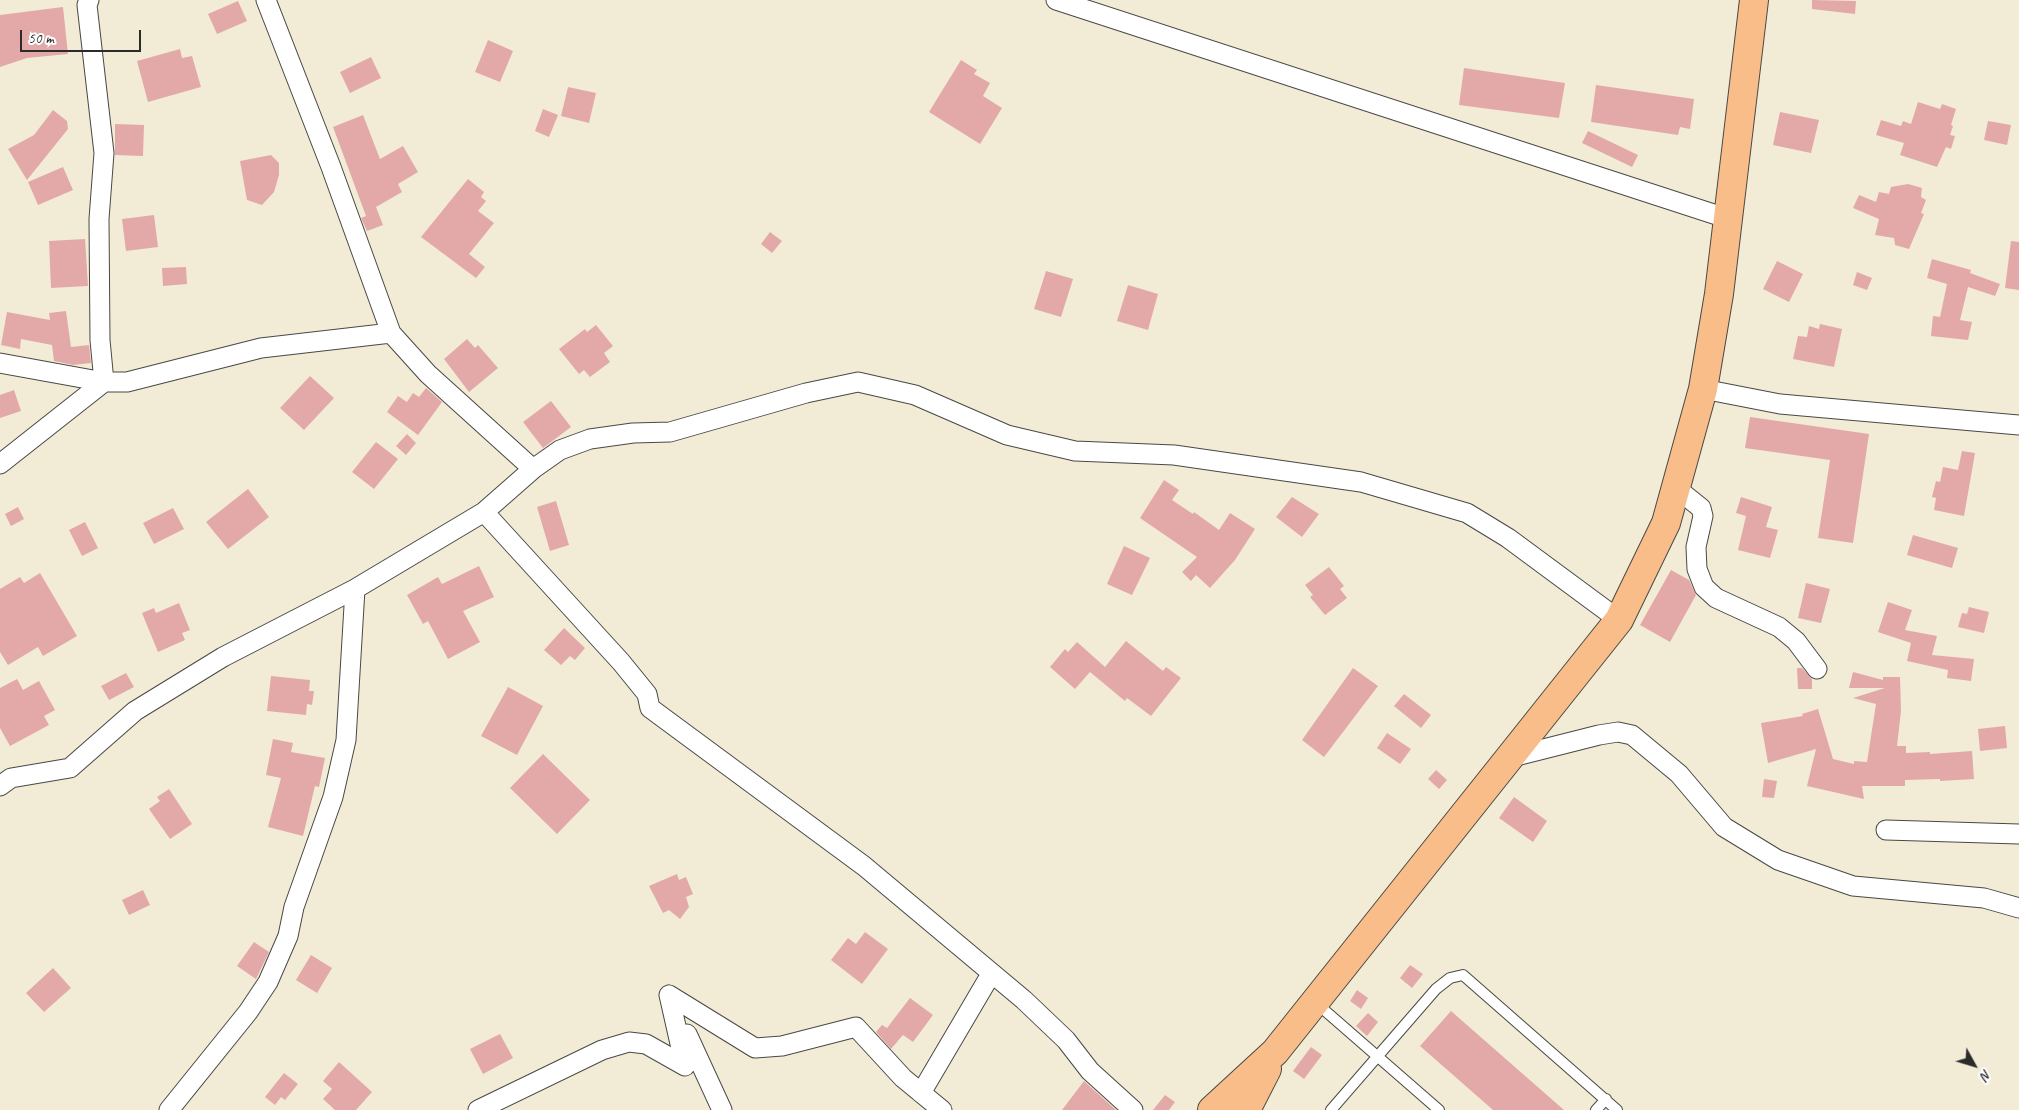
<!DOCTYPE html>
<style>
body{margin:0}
#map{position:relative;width:2019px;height:1110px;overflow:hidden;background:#f2ecd6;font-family:Caveat,sans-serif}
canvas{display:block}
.north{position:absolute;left:1949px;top:1040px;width:50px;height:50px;-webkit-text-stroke:4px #fff;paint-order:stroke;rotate:129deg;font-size:14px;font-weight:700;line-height:20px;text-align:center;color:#2b2b2b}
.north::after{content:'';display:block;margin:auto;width:18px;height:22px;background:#2b2b2b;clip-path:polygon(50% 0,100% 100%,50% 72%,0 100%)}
.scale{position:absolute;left:20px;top:30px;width:121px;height:22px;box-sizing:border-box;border:2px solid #2b2b2b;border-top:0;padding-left:6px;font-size:15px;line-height:18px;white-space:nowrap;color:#2b2b2b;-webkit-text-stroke:4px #fff;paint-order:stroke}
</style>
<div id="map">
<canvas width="2019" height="1110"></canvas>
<div class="north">N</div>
<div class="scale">50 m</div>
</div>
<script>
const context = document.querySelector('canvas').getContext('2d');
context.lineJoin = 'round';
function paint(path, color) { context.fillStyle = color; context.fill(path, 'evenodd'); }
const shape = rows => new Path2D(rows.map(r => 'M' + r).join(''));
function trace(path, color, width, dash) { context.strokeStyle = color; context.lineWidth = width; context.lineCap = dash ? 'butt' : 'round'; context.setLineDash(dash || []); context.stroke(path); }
paint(shape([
 [1812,0,1856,1,1855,14,1812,9],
 [238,1,247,21,217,34,208,14],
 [63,7,68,54,27,58,0,67,0,15],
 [488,40,513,51,500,82,475,72],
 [180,49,182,58,192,56,201,87,148,102,137,61],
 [371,57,381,78,350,93,340,72],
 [961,60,977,70,974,74,990,83,983,96,1002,108,980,144,929,112],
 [1464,68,1565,83,1559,118,1459,105],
 [1596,85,1694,99,1690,129,1680,127,1678,135,1591,122],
 [568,87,596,93,589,123,561,116],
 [1918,102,1940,109,1942,104,1956,109,1951,125,1953,126,1950,135,1955,136,1951,149,1946,147,1937,167,1900,155,1904,143,1876,135,1881,120,1901,126,1903,121,1911,124],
 [543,109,558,115,549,137,535,131],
 [53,110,67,121,68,129,27,180,8,149,34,135],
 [1780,112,1819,120,1811,153,1773,145],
 [363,115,380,159,403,146,418,172,398,184,402,192,376,207,383,225,367,231,361,218,366,216,333,127],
 [1988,121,2011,125,2007,145,1984,140],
 [115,124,144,125,143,156,115,155],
 [1588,131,1638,155,1632,167,1582,143],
 [271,155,279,163,279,175,274,192,262,205,247,200,240,161],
 [63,167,73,190,38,205,28,182],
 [468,179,484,192,481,197,486,201,478,211,494,223,469,254,485,267,476,278,421,237],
 [1908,184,1922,188,1921,197,1926,200,1921,213,1924,214,1909,249,1895,245,1894,238,1875,235,1879,219,1853,208,1859,195,1876,202,1879,192,1889,194,1891,187],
 [154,215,158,247,126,251,122,219],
 [770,232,782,241,772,253,761,244],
 [85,239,88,286,51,288,49,241],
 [2011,241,2019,242,2019,290,2005,288],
 [1932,259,1971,270,1970,273,2000,284,1995,296,1968,287,1960,320,1972,322,1968,340,1931,336,1933,316,1940,317,1947,284,1927,278],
 [1777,261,1803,274,1789,302,1763,289],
 [186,267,187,284,163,286,162,268],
 [1046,271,1073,279,1061,317,1034,309],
 [1857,272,1872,278,1867,290,1853,285],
 [1128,285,1158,294,1148,330,1117,321],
 [66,311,71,347,89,345,91,363,73,365,54,361,52,345,21,339,20,349,1,345,7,312,50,320,49,313],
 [1820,324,1842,329,1834,367,1793,359,1798,336,1807,337,1809,326,1819,329],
 [596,325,613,346,604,353,610,362,590,377,584,370,579,374,559,349,585,329,587,332],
 [467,339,475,348,478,345,498,368,469,392,444,359],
 [310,376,334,398,304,430,280,408],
 [426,388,442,402,418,435,387,412,398,396,407,402,413,393,419,397],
 [14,390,21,411,0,418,0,395],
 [551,401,571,427,543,448,523,422],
 [1750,417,1869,434,1853,543,1818,538,1830,460,1745,448],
 [407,434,416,443,406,455,396,446],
 [376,442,398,459,374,489,352,472],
 [1962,451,1975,453,1964,516,1934,510,1936,498,1932,497,1936,481,1940,482,1943,467,1958,470],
 [1164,480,1179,490,1172,500,1193,514,1194,512,1219,530,1230,513,1255,529,1235,560,1210,588,1196,575,1191,581,1182,572,1197,557,1140,518],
 [248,489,269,517,228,549,206,522],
 [1292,497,1319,514,1302,537,1276,517],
 [1741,497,1772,507,1766,527,1778,530,1770,558,1738,550,1746,516,1736,513],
 [556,501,569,545,550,551,537,507],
 [18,507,24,519,11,526,5,514],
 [173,508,184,529,154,544,143,523],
 [85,522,98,548,82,556,69,530],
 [1913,535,1958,548,1952,568,1907,555],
 [1124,546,1150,558,1132,595,1107,584],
 [479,566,494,597,463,611,480,642,448,659,428,621,423,624,407,595,438,577,442,584],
 [1329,567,1344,586,1340,589,1347,598,1325,615,1310,597,1313,595,1305,585],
 [1671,570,1689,580,1696,595,1670,642,1640,625],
 [40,573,77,636,43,656,38,647,8,665,0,652,0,589,20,577,24,583],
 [1806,583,1830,589,1821,623,1798,618],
 [1888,602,1912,610,1905,630,1937,636,1932,655,1974,659,1971,681,1947,678,1948,670,1907,661,1911,643,1878,632],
 [179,603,190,630,182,633,185,640,158,652,142,613,154,608,156,613],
 [1969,607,1989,612,1984,633,1958,627,1962,613,1967,614],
 [564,628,585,648,575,660,570,656,561,665,544,650],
 [1126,641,1163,671,1166,667,1181,678,1151,716,1127,698,1125,701,1090,672,1075,689,1050,667,1065,649,1068,652,1077,642,1105,667],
 [1353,668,1378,686,1324,757,1302,740],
 [1797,668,1802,668,1812,679,1812,689,1798,689],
 [1853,672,1883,680,1883,677,1900,677,1901,711,1897,746,1906,746,1906,753,1930,752,1930,754,1972,751,1974,779,1940,781,1940,779,1905,780,1905,786,1862,786,1864,799,1807,786,1816,749,1768,763,1761,723,1803,716,1802,714,1818,709,1833,759,1854,764,1854,761,1867,762,1876,704,1853,698,1885,688,1849,688],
 [126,673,134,687,109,700,101,686],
 [271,676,310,680,309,691,314,691,312,705,307,704,306,715,267,711],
 [17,679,23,690,39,681,55,710,44,716,49,725,10,746,0,728,0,688],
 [508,687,543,706,517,755,481,736],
 [1404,694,1431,715,1421,728,1394,706],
 [2005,726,2007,748,1980,751,1978,729],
 [1387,733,1411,749,1400,764,1377,748],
 [273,739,293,743,291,752,325,758,319,787,315,786,303,836,268,827,281,778,266,775],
 [543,754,590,800,557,834,510,788],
 [1436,770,1447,780,1439,789,1428,779],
 [1764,779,1777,781,1774,798,1762,797],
 [169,789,192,824,170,839,149,809,160,801,157,797],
 [1514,797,1547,821,1533,842,1499,818],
 [677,874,679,880,686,877,693,894,686,897,689,907,680,919,669,910,663,913,649,886],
 [143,890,150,905,129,915,122,900],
 [865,932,888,949,862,984,831,960,848,938,856,944],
 [254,942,269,952,256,979,237,966],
 [311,955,332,968,317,993,296,980],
 [1410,965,1423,974,1412,988,1400,978],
 [53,968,71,988,44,1012,26,993],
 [1357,990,1368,998,1361,1009,1350,1001],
 [910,998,933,1015,913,1042,903,1035,891,1049,876,1032,882,1025,887,1028],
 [1451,1011,1564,1110,1493,1110,1420,1046],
 [1368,1013,1378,1022,1367,1036,1356,1026],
 [500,1034,513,1058,483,1074,470,1049],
 [1311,1047,1322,1055,1304,1079,1293,1071],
 [339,1062,372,1092,356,1110,335,1110,323,1099,332,1089,323,1081],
 [284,1073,298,1084,285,1100,281,1097,275,1105,265,1097],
 [1084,1081,1116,1110,1062,1110],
 [1165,1095,1175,1102,1169,1110,1153,1110]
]), '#e3a9a8');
const service = shape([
 [1315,1002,1439,1110],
 [1331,1110,1436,989,1450,978,1463,975,1617,1110],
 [1596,1110,1606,1099]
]);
const minor = shape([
 [266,0,331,167,391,333,428,374,533,469],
 [1056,0,1729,219],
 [0,363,104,382,127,382,261,348,391,333],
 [1703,389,1780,404,2019,425],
 [0,464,104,382,100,340,99,219,104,153,87,5,89,0],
 [1676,488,1701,508,1703,516,1696,547,1697,569,1704,587,1716,598,1779,627,1796,641,1817,669],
 [484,512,621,662,647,694,650,708,864,866,1024,1000,1066,1040,1090,1071,1133,1110],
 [1508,758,1599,735,1618,732,1632,735,1679,774,1724,827,1778,860,1853,886,1984,898,2019,908],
 [0,786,11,778,70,768,135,711,223,657,355,589,484,512,533,469,560,450,590,439,633,433,670,432,806,393,858,382,915,395,1007,435,1075,451,1174,455,1361,482,1467,513,1508,538,1619,620],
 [1886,830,2019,834],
 [669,995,755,1048,782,1046,856,1027,903,1078,942,1110],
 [687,1034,722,1110],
 [921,1093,991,974],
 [169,1110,248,1012,268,982,288,936,294,907,333,797,346,740,355,589],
 [478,1110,602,1050,629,1042,646,1044,685,1066,669,995]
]);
const primary = shape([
 [1212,1110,1275,1052,1619,620,1666,523,1703,389,1719,294,1754,0],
 [1246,1110,1267,1069]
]);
trace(service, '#494845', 12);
trace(minor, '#494845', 21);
trace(primary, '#494845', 30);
trace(service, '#fff', 10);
trace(minor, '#fff', 19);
trace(primary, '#f8bd89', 28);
</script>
